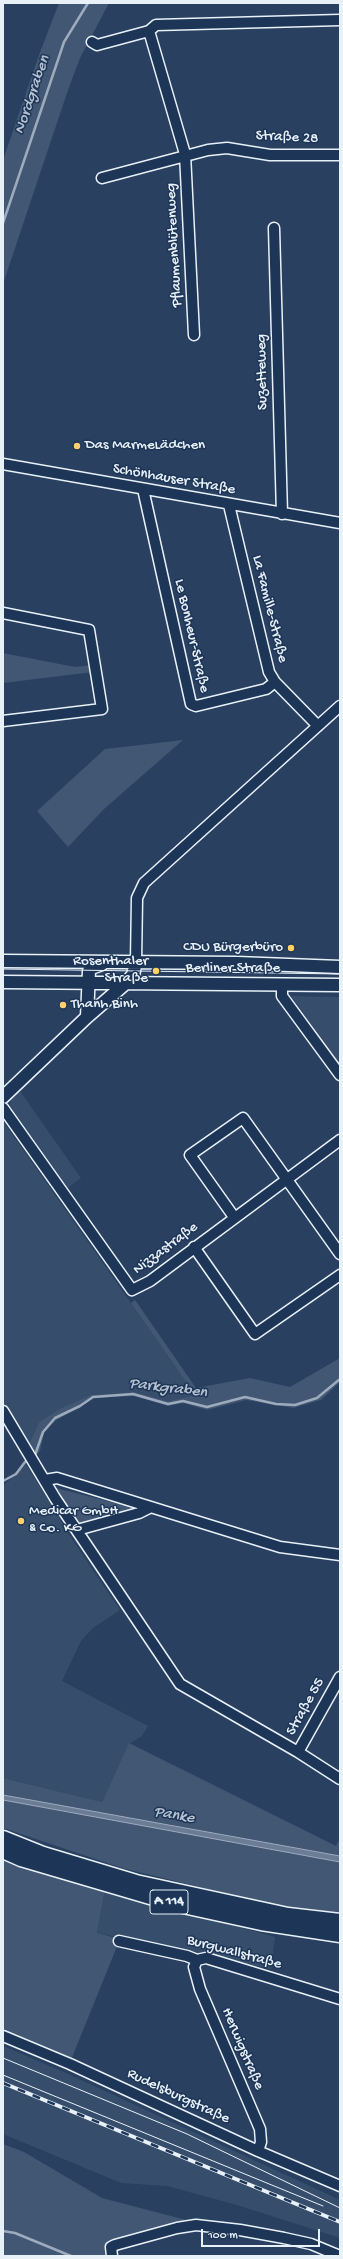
<!DOCTYPE html>
<meta charset="utf-8">
<style>
body{margin:0}
#map{position:relative;width:343px;height:2259px;overflow:hidden;background:#294061;font-family:"Gochi Hand",sans-serif}
canvas{display:block}
.frame{position:absolute;inset:0;border:4px solid #e8f1f8;pointer-events:none}
.scale{position:absolute;left:201px;top:2229px;width:119px;height:18px;box-sizing:border-box;border:2px solid #e8f1f8;border-top:0;padding-left:5px;font-size:12px;line-height:14px;white-space:nowrap;color:#e8f1f8;-webkit-text-stroke:3px #1d3557;paint-order:stroke}
</style>
<div id="map">
<canvas width="343" height="2259"></canvas>
<div class="frame"></div>
<div class="scale">100 m</div>
</div>
<script>
const context = document.querySelector('canvas').getContext('2d');
context.lineJoin = 'round';
function paint(path, color) { context.fillStyle = color; context.fill(path, 'evenodd'); }
const shape = rows => new Path2D(rows.map(r => 'M' + r).join(''));
function trace(path, color, width, dash) { context.strokeStyle = color; context.lineWidth = width; context.lineCap = dash ? 'butt' : 'round'; context.setLineDash(dash || []); context.stroke(path); }
function label(font, color, halo, rows, align = 'center') {
  context.font = font + ' "Gochi Hand",sans-serif'; context.lineWidth = 3; context.setLineDash([]); context.textBaseline = 'middle'; context.strokeStyle = halo; context.fillStyle = color; for (const [text, x, y, turn = 0] of rows) {
    context.save(); context.translate(x, y); context.rotate((+turn || 0) * Math.PI / 180); context.textAlign = isNaN(turn) ? turn : align; if (halo) context.strokeText(text, 0, 0); context.fillText(text, 0, 0); context.restore();
  }
}
paint(shape([
 [291,996,340,997,340,1064],
 [20,1091,81,1178,68,1188,10,1106,11,1100],
 [3,1121,131,1303,195,1395,168,1401,134,1392,91,1395,61,1408,39,1422,29,1444,3,1403],
 [26,1464,70,1536,120,1610,93,1628,81,1641,62,1681,148,1726,142,1736,129,1744,102,1802,3,1778,3,1486],
 [105,1890,275,1937,271,1969,97,1933],
 [3,2046,64,2072,340,2200,340,2238,237,2205,167,2186,121,2183,3,2134]
]), '#364d6b');
paint(shape([
 [59,3,109,3,80,58,68,90,3,284,3,160,39,55],
 [3,653,75,667,92,665,93,672,3,683],
 [183,740,104,809,68,847,37,811,105,749],
 [135,1300,196,1388,250,1378,290,1387,340,1358,340,1382,321,1400,293,1408,246,1400,207,1410,183,1403,168,1406,134,1396,94,1398,55,1421,44,1433,40,1451,36,1456,29,1444,39,1422,61,1408,91,1395,134,1392,168,1401,195,1395,131,1303],
 [56,1488,135,1508,80,1524],
 [129,1743,336,1846,340,1838,340,1856,3,1795,3,1778,102,1802],
 [3,1800,340,1862,340,1915,278,1906,122,1868,3,1828],
 [3,1854,105,1890,97,1933,120,1939,71,2060,3,2032],
 [3,2144,24,2152,102,2198,186,2220,115,2240,109,2256,3,2256]
]), '#415774');
const water = shape([
 [3,1795,340,1856,340,1862,3,1800,3,1795]
]);
paint(water, '#6b7c95');
trace(water, '#9dabbd', 1);
trace(shape([
 [3,223,64,42,88,3],
 [35,1455,43,1432,55,1418,80,1406,93,1397,133,1394,168,1404,183,1401,207,1407,245,1397,276,1404,295,1405,317,1398,340,1379],
 [3,1481,16,1474,25,1462],
 [3,2231,15,2233,71,2256]
]), '#9dabbd', 2.5);
const minor = shape([
 [92,42,97,45,149,31],
 [102,178,208,150,227,148,270,155,340,155],
 [274,228,282,514],
 [194,335,185,154,149,31,156,25,340,20],
 [3,464,340,523],
 [143,489,191,704,196,706,266,689,275,682],
 [229,505,269,672,275,682,318,726],
 [3,613,89,630,102,709,3,721],
 [136,962,137,898,144,883,340,706],
 [282,985,282,996,340,1075],
 [3,1108,132,1290,150,1281,340,1140],
 [234,1217,190,1155,243,1118,340,1254],
 [194,1247,255,1334,340,1275],
 [3,1411,55,1498,180,1684,298,1752,340,1779],
 [45,1480,57,1478,280,1547,340,1555],
 [77,1530,139,1513,151,1507],
 [298,1752,340,1677],
 [119,1941,187,1956,197,1960,206,1958,216,1961,340,1999],
 [197,1960,194,1967,200,1989,260,2129,261,2142,258,2151],
 [3,2036,70,2064,258,2151,340,2186],
 [112,2256,111,2247,115,2245,177,2228,196,2225,240,2230,284,2238,311,2244,340,2256]
]);
const major = shape([
 [3,961,237,963,340,967],
 [3,982,340,985],
 [87,1017,89,971,91,968,102,964],
 [3,1097,87,1017,126,983,133,975,136,962]
]);
const highway = shape([
 [3,1838,43,1854,136,1882,288,1915,340,1921],
 [3,1851,21,1859,174,1904,261,1923,340,1935]
]);
trace(minor, '#e8f1f8', 13);
trace(major, '#e8f1f8', 15);
trace(highway, '#e8f1f8', 17);
trace(minor, '#1d3557', 10);
trace(major, '#1d3557', 12);
trace(highway, '#1d3557', 14);
trace(shape([
 [3,969,340,974],
 [3,2058,187,2134,340,2208],
 [3,2075,323,2206]
]), '#e8f1f8', 1);
const rail = shape([
 [3,2083,340,2222]
]);
trace(rail, '#e8f1f8', 4);
trace(rail, '#1d3557', 2.5, [8]);
for (const [x, y, r, color] of [
 [77,446,4,"#ffd166"],
 [291,948,4,"#ffd166"],
 [156,971,4,"#ffd166"],
 [63,1005,4,"#ffd166"],
 [21,1521,4,"#ffd166"]
]) { const dot = new Path2D(); dot.arc(x, y, r, 0, 2 * Math.PI); context.fillStyle = color; context.fill(dot); trace(dot, '#1d3557', 1.5); }
for (const [x, y, w] of [
 [169,1902,38]
]) { const box = new Path2D(); box.roundRect(x - w / 2, y - 12, w, 24, 3); context.fillStyle = '#1d3557'; context.fill(box); trace(box, '#e8f1f8', 1); }
label('bold 14px', '#e8f1f8', null, [
 ["A 114",169,1902]
]);
label('15px', '#e8f1f8', '#1d3557', [
 ["Straße 28",287,138,3],
 ["Pflaumenblütenweg",175,245,-93],
 ["Suzetteweg",263,372,-91],
 ["Schönhauser Straße",174,480,10],
 ["La Famille-Straße",269,609,76],
 ["Le Bonheur-Straße",191,636,77],
 ["Berliner Straße",233,969],
 ["Nizzastraße",166,1249,-37],
 ["Straße 55",306,1707,-61],
 ["Burgwallstraße",234,1953,15],
 ["Herwigstraße",242,2049,67],
 ["Rudelsburgstraße",178,2097,25]
]);
label('15px', '#e8f1f8', '#1d3557', [
 ["Das MarmeLädchen",85,446],
 ["CDU Bürgerbüro",283,948,"right"],
 ["Rosenthaler",148,962,"right"],
 ["Straße",148,979,"right"],
 ["Thanh Binh",71,1005],
 ["Medicar GmbH",29,1512],
 ["& Co. KG",29,1529]
], 'left');
label('italic 16px', '#b6c2d0', '#1d3557', [
 ["Nordgraben",33,95,-71],
 ["Parkgraben",168,1389,7],
 ["Panke",174,1816,10]
]);
</script>
